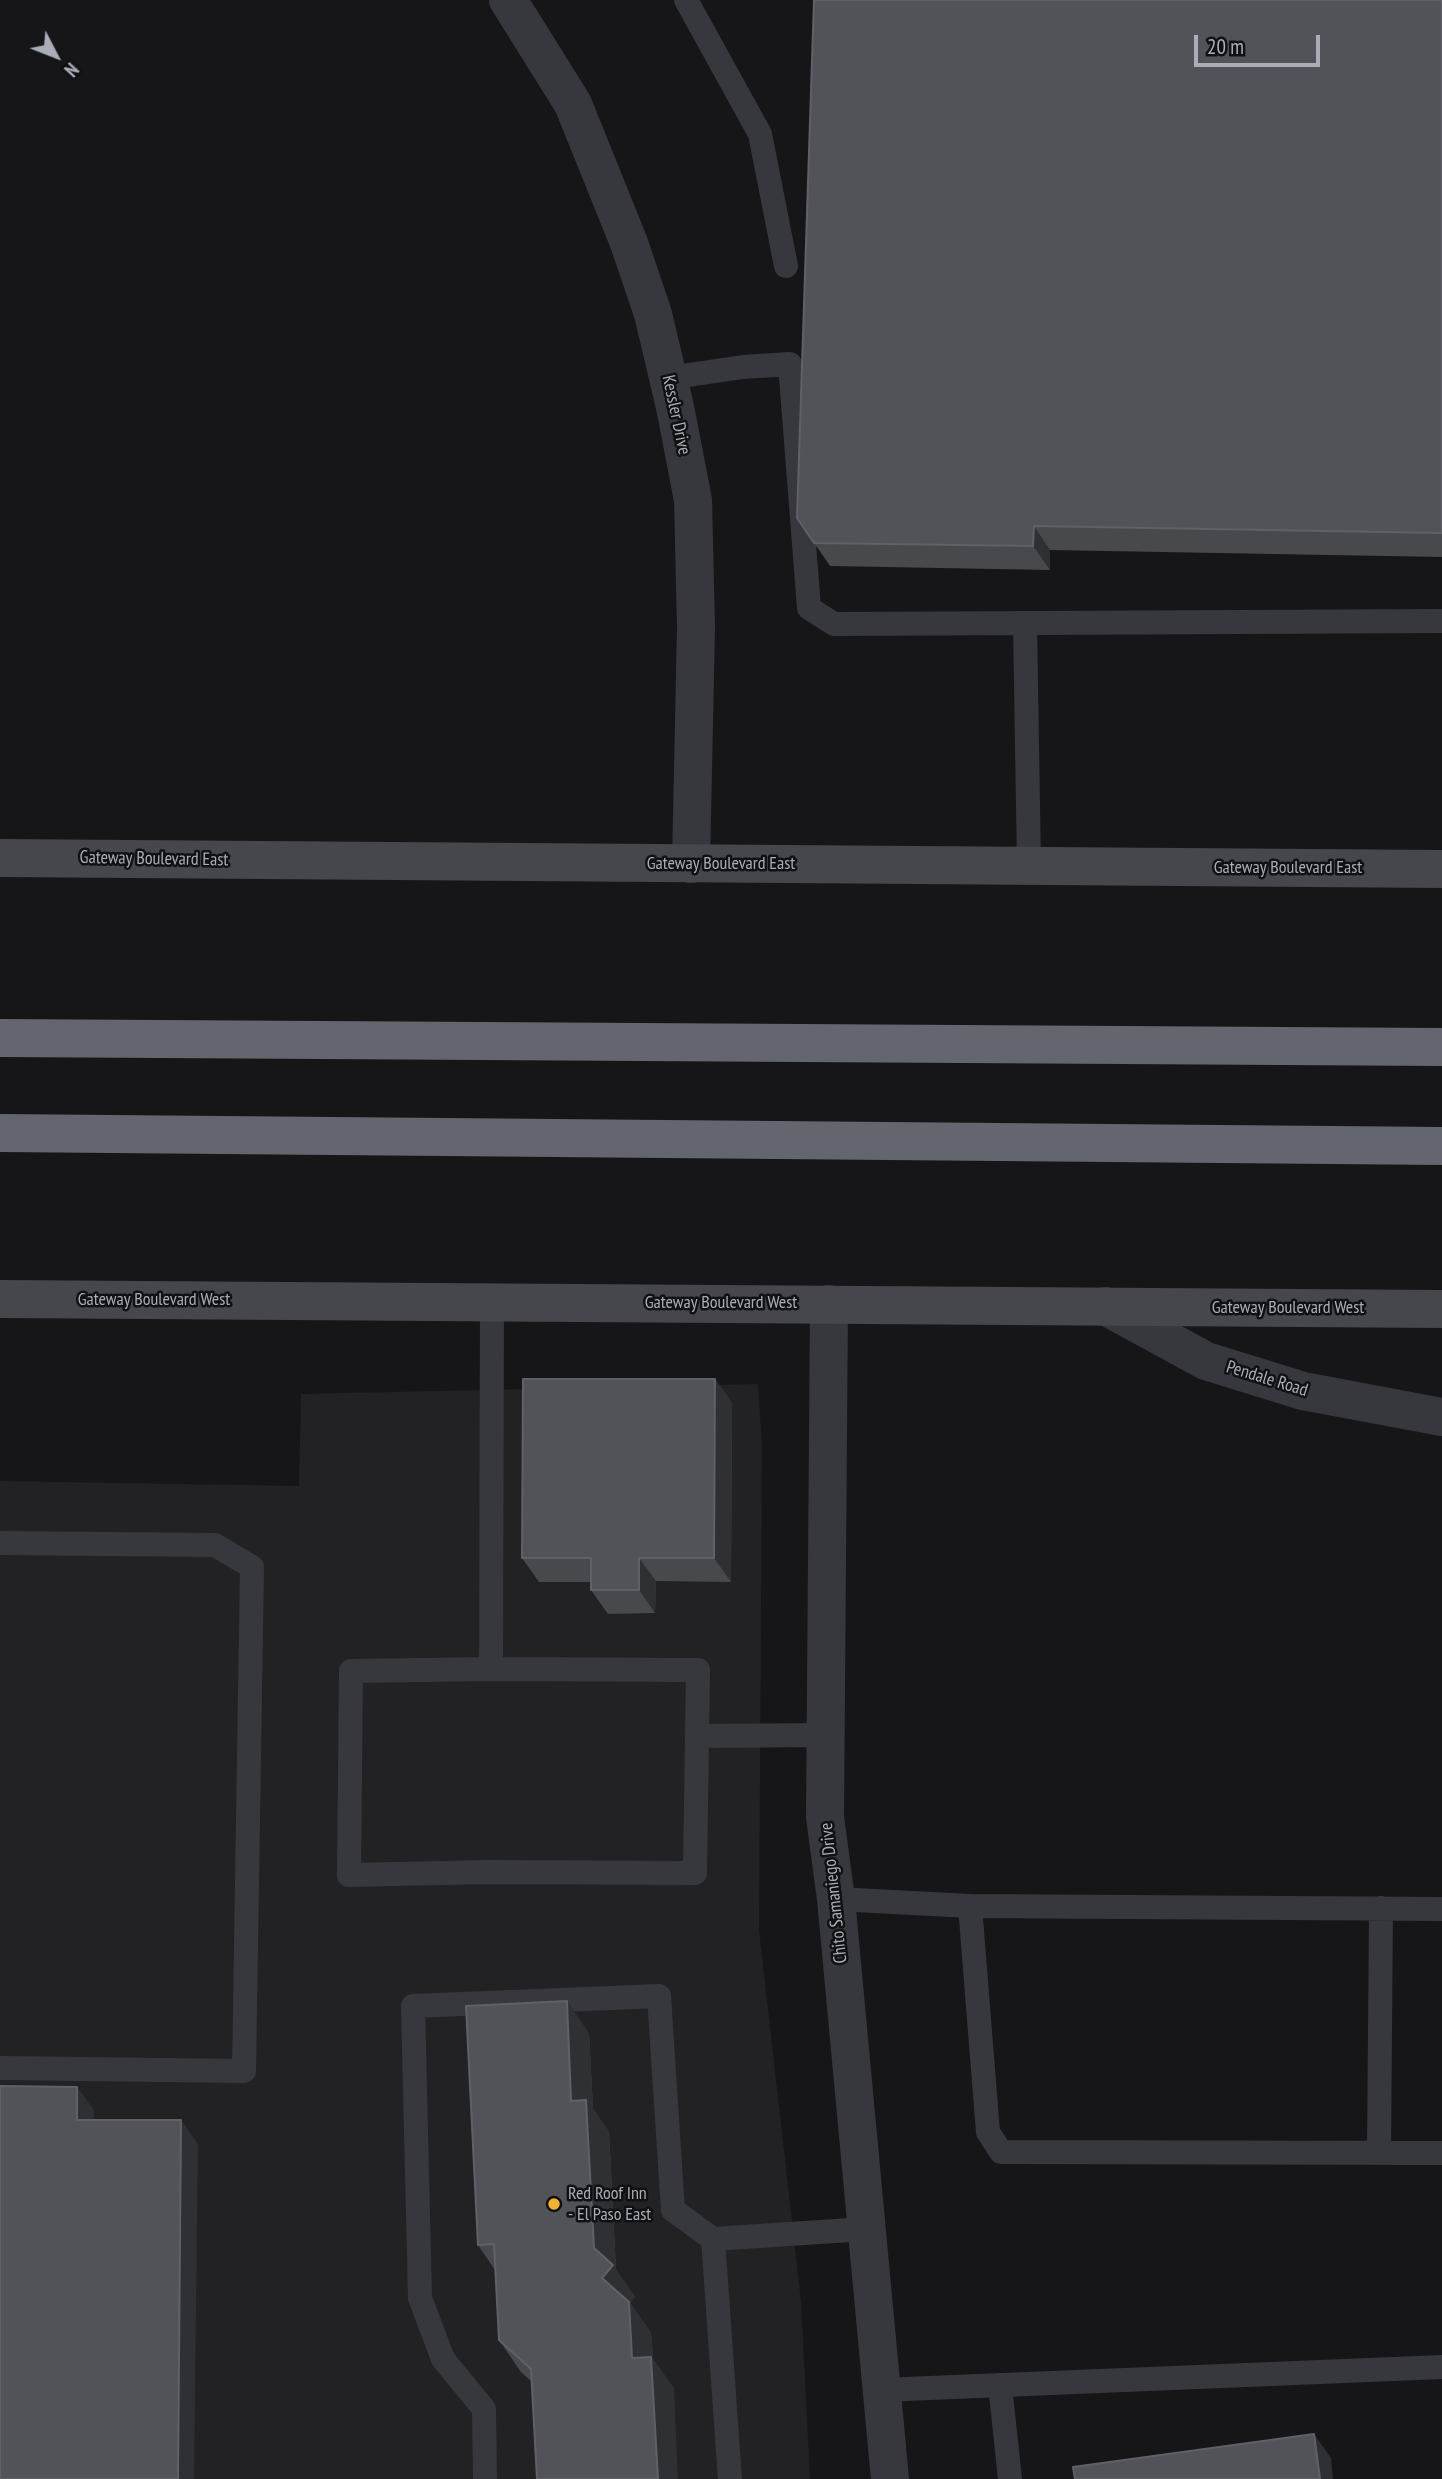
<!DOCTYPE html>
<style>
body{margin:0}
#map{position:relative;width:1442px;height:2479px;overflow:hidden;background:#161618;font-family:"PT Sans Narrow",sans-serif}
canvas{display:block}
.north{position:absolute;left:21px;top:21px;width:70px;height:70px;-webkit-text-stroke:5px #111113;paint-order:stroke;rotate:132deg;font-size:19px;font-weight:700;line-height:28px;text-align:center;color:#a8adb8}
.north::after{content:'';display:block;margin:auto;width:24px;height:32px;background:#a8adb8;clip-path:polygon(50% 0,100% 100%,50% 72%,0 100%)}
.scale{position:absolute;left:1194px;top:35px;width:126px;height:32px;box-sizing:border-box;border:4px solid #a8adb8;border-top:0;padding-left:9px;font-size:21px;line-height:24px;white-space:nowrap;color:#a8adb8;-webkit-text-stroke:5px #111113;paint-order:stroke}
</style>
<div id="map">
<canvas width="1442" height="2479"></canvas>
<div class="north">N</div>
<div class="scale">20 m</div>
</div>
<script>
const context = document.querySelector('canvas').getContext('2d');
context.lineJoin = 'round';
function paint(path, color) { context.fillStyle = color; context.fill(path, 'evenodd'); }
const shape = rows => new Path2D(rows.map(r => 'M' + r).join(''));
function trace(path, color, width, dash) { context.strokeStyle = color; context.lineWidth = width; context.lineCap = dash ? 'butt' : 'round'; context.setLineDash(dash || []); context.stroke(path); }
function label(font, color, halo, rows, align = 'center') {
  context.font = font + ' "PT Sans Narrow",sans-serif'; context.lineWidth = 5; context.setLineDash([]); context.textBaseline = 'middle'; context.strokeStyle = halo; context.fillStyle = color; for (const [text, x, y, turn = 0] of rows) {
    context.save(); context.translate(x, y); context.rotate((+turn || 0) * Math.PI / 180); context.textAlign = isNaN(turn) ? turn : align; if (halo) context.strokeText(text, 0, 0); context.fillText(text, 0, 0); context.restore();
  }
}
paint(shape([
 [758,1384,762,1446,759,1930,801,2301,810,2479,0,2479,0,1481,299,1486,301,1394]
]), '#222225');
trace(shape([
 [686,0,760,134,786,266],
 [668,378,743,367,790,364,809,608,834,624,1442,621],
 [1025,623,1029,866],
 [492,1302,491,1669,698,1670,697,1736,826,1735],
 [0,1543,215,1545,252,1567,244,2071,0,2068],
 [491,1669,351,1671,349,1875,488,1872,695,1873,697,1736],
 [836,1899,970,1906,1442,1909],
 [970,1906,988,2132,1001,2152,1442,2153],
 [1379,2153,1381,1908],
 [713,2239,730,2479],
 [1000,2385,1010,2479],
 [881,2390,1442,2367],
 [485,2479,484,2409,443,2359,420,2298,413,2006,659,1996,673,2210,713,2239,866,2229]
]), '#37383d', 24);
trace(shape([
 [508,0,573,104,629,243,653,314,675,407,693,500,696,627,691,864]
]), '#37383d', 38);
trace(shape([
 [829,1304,825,1817,836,1899,890,2479],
 [1105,1306,1206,1361,1303,1391,1442,1417]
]), '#37383d', 38);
trace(shape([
 [0,858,1442,869],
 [0,1299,1442,1309]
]), '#45474d', 38);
trace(shape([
 [0,1038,1442,1047],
 [0,1133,1442,1146]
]), '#63666e', 38);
paint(shape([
 [1442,0,1442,557,1050,550,1050,570,830,566,797,518],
 [715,1379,732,1403,731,1582,656,1581,655,1613,608,1614,591,1590,591,1582,539,1582,522,1558],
 [589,2033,593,2109,609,2132,616,2270,635,2297,630,2303,651,2333,653,2359,674,2389,532,2382,521,2372,499,2340,495,2270,478,2245]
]), '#47494d');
paint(shape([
 [1034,526,1050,550,1050,570,1033,546],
 [715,1379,732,1403,731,1582,714,1558],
 [639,1558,656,1581,655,1613,639,1590],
 [567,2001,589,2033,593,2109,609,2132,616,2270,635,2297,630,2303,651,2333,653,2359,674,2389,678,2479,658,2479,632,2358,602,2278,594,2248,571,2101],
 [77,2087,94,2110,93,2143,77,2120],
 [181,2120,198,2144,194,2479,178,2479],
 [1314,2434,1331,2458,1333,2479,1320,2479]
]), '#2f3033');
const building = shape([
 [814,0,1442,0,1442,533,1034,526,1033,546,814,543,797,518,814,0],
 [523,1379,715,1379,714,1558,639,1558,639,1590,591,1590,591,1558,522,1558,523,1379],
 [567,2001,571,2101,586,2100,594,2248,613,2265,602,2278,629,2302,632,2358,651,2357,658,2479,537,2479,531,2369,499,2340,494,2244,478,2245,466,2006,567,2001],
 [0,2086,77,2087,77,2120,181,2120,178,2479,0,2479,0,2086],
 [1314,2434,1320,2479,1075,2479,1073,2467,1314,2434]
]);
paint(building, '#525359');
trace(building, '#5f6168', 2);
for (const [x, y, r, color] of [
 [554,2204,7,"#f2b134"]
]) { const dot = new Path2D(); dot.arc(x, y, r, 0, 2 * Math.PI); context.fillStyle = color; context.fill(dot); trace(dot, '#111113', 2.5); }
label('18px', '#a8adb8', '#111113', [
 ["Kessler Drive",676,415,78],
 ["Gateway Boulevard East",154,859,1],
 ["Gateway Boulevard East",721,864],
 ["Gateway Boulevard East",1288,868],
 ["Gateway Boulevard West",154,1300],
 ["Gateway Boulevard West",721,1303],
 ["Gateway Boulevard West",1288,1308],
 ["Pendale Road",1267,1379,17],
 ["Chito Samaniego Drive",834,1893,-96]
]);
label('18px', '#a8adb8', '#111113', [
 ["Red Roof Inn",568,2194],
 ["- El Paso East",568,2215]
], 'left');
</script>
